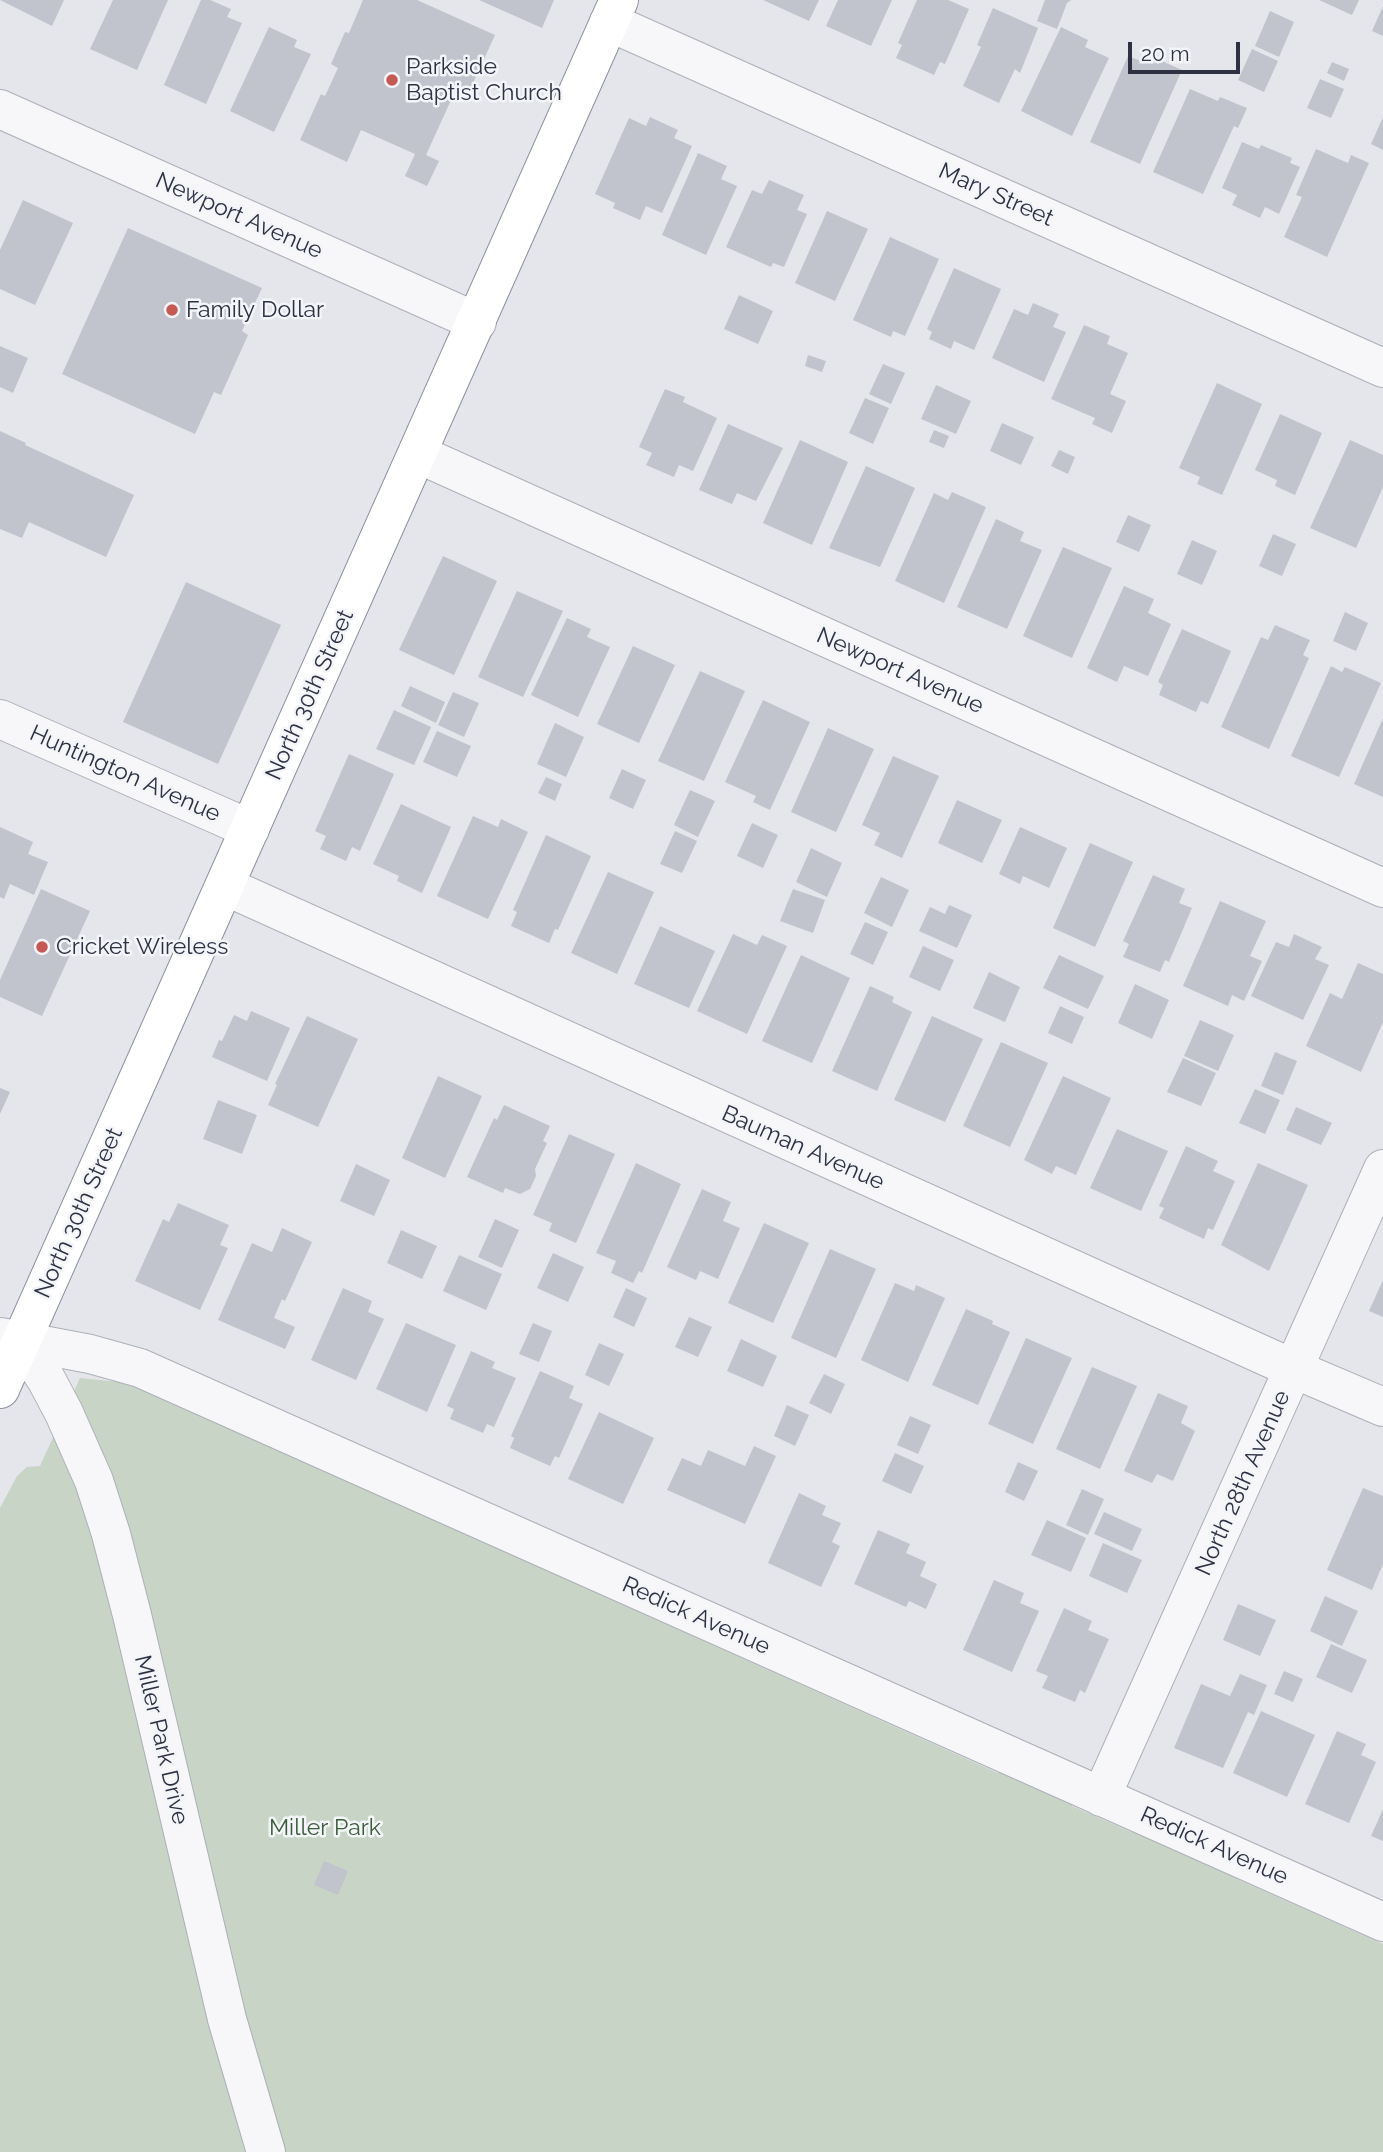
<!DOCTYPE html>
<style>
body{margin:0}
#map{position:relative;width:1383px;height:2152px;overflow:hidden;background:#e4e6eb;font-family:Raleway,sans-serif}
canvas{display:block}
.scale{position:absolute;left:1128px;top:42px;width:112px;height:32px;box-sizing:border-box;border:4px solid #2d3142;border-top:0;padding-left:9px;font-size:21px;line-height:24px;white-space:nowrap;color:#2d3142;-webkit-text-stroke:5px #f4f5f8;paint-order:stroke}
</style>
<div id="map">
<canvas width="1383" height="2152"></canvas>
<div class="scale">20 m</div>
</div>
<script>
const context = document.querySelector('canvas').getContext('2d');
context.lineJoin = 'round';
function paint(path, color) { context.fillStyle = color; context.fill(path, 'evenodd'); }
const shape = rows => new Path2D(rows.map(r => 'M' + r).join(''));
function trace(path, color, width, dash) { context.strokeStyle = color; context.lineWidth = width; context.lineCap = dash ? 'butt' : 'round'; context.setLineDash(dash || []); context.stroke(path); }
function label(font, color, halo, rows, align = 'center') {
  context.font = font + ' Raleway,sans-serif'; context.lineWidth = 5; context.setLineDash([]); context.textBaseline = 'middle'; context.strokeStyle = halo; context.fillStyle = color; for (const [text, x, y, turn = 0] of rows) {
    context.save(); context.translate(x, y); context.rotate((+turn || 0) * Math.PI / 180); context.textAlign = isNaN(turn) ? turn : align; if (halo) context.strokeText(text, 0, 0); context.fillText(text, 0, 0); context.restore();
  }
}
paint(shape([
 [80,1378,129,1383,525,1561,558,1544,585,1545,609,1561,628,1607,998,1773,1008,1762,1073,1792,1072,1806,1131,1832,1155,1831,1229,1872,1239,1880,1383,1944,1383,2152,0,2152,0,1508,17,1476,27,1467,40,1466]
]), '#c7d4c6');
paint(shape([
 [0,0,64,0,52,26],
 [113,0,168,0,137,70,90,49],
 [201,0,210,0,231,9,227,17,242,23,206,104,164,85],
 [363,0,417,0,495,35,469,92,457,87,426,155,439,161,427,186,405,176,415,154,361,130,347,162,300,140,321,94,325,96,338,68,331,64,345,32,349,33],
 [479,0,554,0,542,28],
 [763,0,819,0,809,21],
 [838,0,892,0,871,46,826,26],
 [917,0,948,0,969,9,945,64,940,62,934,75,896,58,902,45,898,43],
 [1045,0,1071,0,1067,3,1057,29,1037,21],
 [1319,0,1359,0,1352,15],
 [1383,6,1383,36,1372,31],
 [993,8,1038,28,1020,73,1015,69,999,103,963,86,981,47,977,45],
 [1270,11,1294,22,1279,57,1255,46],
 [269,27,297,40,294,47,311,54,274,132,230,111],
 [1061,27,1088,40,1085,47,1109,58,1072,136,1021,111],
 [1252,49,1278,61,1264,92,1238,80],
 [1144,53,1182,70,1140,164,1090,142,1128,56,1141,61],
 [1332,62,1349,69,1344,81,1327,73],
 [1320,79,1344,89,1331,118,1307,108],
 [1190,89,1218,101,1220,97,1247,108,1238,128,1234,126,1203,194,1153,172],
 [650,117,678,130,674,138,692,146,662,213,646,206,640,220,613,208,615,203,595,194,629,118,646,126],
 [1383,117,1383,150,1371,144],
 [1242,142,1259,149,1261,145,1292,158,1290,163,1300,167,1279,214,1265,207,1260,218,1232,205,1237,195,1222,188],
 [1316,149,1348,163,1351,155,1369,163,1327,257,1284,237,1302,197,1296,195],
 [698,153,727,166,721,179,737,186,706,255,662,235],
 [769,180,804,195,797,210,807,214,784,267,773,263,771,267,726,247,752,190,762,194],
 [23,200,73,223,35,305,0,289,0,250],
 [827,211,868,229,835,301,795,283],
 [128,228,262,288,242,331,248,335,221,395,214,392,195,434,62,374],
 [890,237,939,259,905,336,893,331,891,337,853,320],
 [954,268,1001,289,974,350,954,341,951,349,929,339,932,332,927,329],
 [739,295,773,311,758,344,724,329],
 [1033,303,1059,314,1053,327,1066,332,1044,382,992,358,1014,309,1028,315],
 [1084,325,1110,336,1107,344,1128,353,1110,394,1126,401,1112,433,1092,424,1095,418,1051,399],
 [0,346,28,358,13,393,0,387],
 [808,355,826,361,822,372,805,366],
 [883,364,905,373,891,404,869,394],
 [1217,383,1262,404,1222,495,1197,484,1200,477,1179,468],
 [936,385,971,401,956,434,921,419],
 [665,389,685,397,683,402,717,418,693,471,679,465,674,477,646,465,652,453,639,447],
 [865,398,889,408,873,444,849,433],
 [1280,414,1322,433,1295,495,1275,486,1277,480,1255,470],
 [1002,423,1034,437,1021,465,990,451],
 [728,424,783,448,756,501,737,493,732,504,699,490],
 [934,430,949,436,944,448,929,442],
 [0,431,26,443,25,445,134,495,106,557,29,522,22,538,0,529],
 [800,440,848,462,812,545,763,523],
 [1350,440,1383,455,1383,487,1356,548,1310,528],
 [1059,450,1075,457,1068,474,1051,466],
 [866,466,915,488,880,567,829,548],
 [952,492,986,507,944,603,895,581,934,493,948,500],
 [1128,515,1151,525,1139,552,1116,542],
 [996,519,1024,532,1020,541,1042,550,1007,629,957,607],
 [1273,534,1296,544,1282,576,1259,566],
 [1192,540,1217,551,1202,585,1177,574],
 [1063,547,1112,568,1072,658,1023,636],
 [443,556,497,581,454,675,399,650],
 [186,582,281,625,218,764,123,722],
 [1124,586,1154,599,1148,613,1171,624,1148,676,1124,666,1117,682,1087,668],
 [517,591,563,611,523,697,478,677],
 [1345,612,1368,623,1356,651,1333,641],
 [567,618,591,629,587,637,610,647,578,717,531,695],
 [1275,625,1310,640,1303,655,1309,658,1269,749,1221,727,1261,637,1268,640],
 [1182,629,1231,651,1208,704,1201,701,1196,712,1159,695,1163,685,1158,682],
 [633,646,675,665,639,743,597,724],
 [1331,666,1342,672,1345,667,1381,683,1339,777,1291,756],
 [700,671,745,691,704,781,658,761],
 [410,686,445,702,436,723,401,706],
 [453,692,479,703,464,737,438,725],
 [763,700,810,722,770,810,753,802,756,796,725,782],
 [394,710,431,727,414,765,376,749],
 [1383,718,1383,797,1354,784],
 [555,723,584,737,566,777,537,764],
 [828,728,874,749,836,832,791,812],
 [437,731,471,746,457,777,423,762],
 [349,754,394,774,360,851,352,847,346,861,320,849,326,836,315,831],
 [893,756,939,776,902,858,874,845,880,833,862,825],
 [622,769,646,780,633,809,609,798],
 [546,777,562,784,555,801,538,793],
 [690,790,715,801,698,837,674,825],
 [957,800,1002,820,982,863,938,843],
 [401,804,451,827,422,893,397,881,399,876,373,864],
 [473,816,498,827,501,819,528,832,488,919,437,896],
 [752,823,778,835,763,868,737,856],
 [0,827,33,842,28,854,48,862,34,895,10,884,4,899,0,897],
 [1020,827,1067,848,1049,888,1023,876,1020,884,999,874],
 [675,831,697,841,682,873,660,864],
 [546,835,591,856,558,930,555,929,549,943,511,926,517,912,513,910],
 [1090,843,1133,862,1095,947,1053,928],
 [811,848,842,863,827,897,796,882],
 [608,872,654,892,617,974,571,953],
 [1153,875,1185,889,1179,903,1192,908,1169,962,1165,960,1160,972,1123,957,1129,944,1123,941],
 [881,877,909,890,892,927,864,913],
 [41,889,90,911,42,1016,0,997,0,980],
 [793,889,825,900,813,933,780,921],
 [1220,901,1266,921,1250,956,1262,961,1244,1001,1232,995,1228,1006,1183,986],
 [949,905,972,915,957,948,919,931,930,907,945,914],
 [865,922,888,932,873,965,850,954],
 [660,926,715,951,689,1008,634,984],
 [733,934,757,945,762,935,787,946,747,1034,697,1011],
 [1294,934,1322,947,1315,959,1329,965,1303,1020,1251,996,1276,942,1289,947],
 [923,946,954,960,940,991,909,977],
 [801,955,850,978,812,1063,762,1041],
 [1059,955,1104,976,1088,1009,1043,988],
 [1358,963,1383,974,1383,1022,1361,1072,1306,1046,1330,993,1342,999],
 [989,972,1020,987,1005,1022,973,1008],
 [1135,984,1169,1000,1152,1039,1118,1023],
 [870,986,894,997,892,1002,912,1012,877,1091,832,1071],
 [1060,1006,1084,1017,1072,1044,1048,1033],
 [251,1011,290,1028,267,1081,212,1057,219,1040,222,1041,234,1015,247,1021],
 [307,1016,358,1039,318,1127,268,1105,277,1085,275,1084],
 [932,1016,983,1039,945,1122,894,1100],
 [1200,1020,1234,1035,1218,1071,1184,1056],
 [1001,1042,1048,1063,1010,1147,963,1126],
 [1275,1052,1297,1061,1283,1095,1261,1086],
 [1183,1058,1216,1073,1201,1106,1167,1092],
 [438,1076,482,1096,445,1178,402,1158],
 [1063,1076,1111,1098,1076,1175,1056,1166,1052,1174,1024,1160],
 [0,1088,10,1092,0,1114],
 [1255,1089,1280,1100,1265,1134,1239,1123],
 [218,1100,257,1115,242,1154,203,1139],
 [504,1105,550,1126,543,1141,547,1143,535,1169,536,1176,530,1189,520,1194,505,1188,503,1193,467,1177,494,1118,497,1120],
 [1296,1107,1332,1123,1321,1145,1286,1130],
 [1117,1129,1168,1151,1141,1211,1090,1188],
 [569,1134,615,1154,576,1243,549,1231,552,1223,533,1215],
 [1186,1146,1218,1161,1213,1171,1235,1181,1213,1230,1208,1228,1204,1239,1159,1218,1164,1208,1159,1206],
 [636,1163,681,1184,642,1273,639,1271,633,1283,611,1273,616,1261,596,1253],
 [1258,1163,1308,1185,1269,1271,1221,1245],
 [356,1164,390,1180,374,1216,340,1201],
 [702,1189,731,1202,723,1221,740,1228,718,1279,700,1271,696,1280,667,1267],
 [178,1203,229,1225,220,1245,228,1248,200,1310,135,1281,163,1219,169,1222],
 [495,1219,519,1230,502,1268,478,1257],
 [764,1223,809,1243,773,1323,728,1303],
 [282,1228,312,1242,285,1301,282,1299,274,1318,295,1327,285,1349,218,1320,252,1243,272,1252],
 [401,1230,437,1246,422,1279,387,1263],
 [830,1249,876,1269,836,1358,791,1338],
 [553,1253,584,1267,568,1302,537,1288],
 [459,1255,502,1274,486,1310,443,1291],
 [1383,1280,1383,1317,1369,1311],
 [895,1283,914,1291,916,1285,945,1298,908,1382,861,1360],
 [343,1288,372,1301,368,1312,384,1319,356,1380,311,1360],
 [626,1288,647,1298,634,1327,613,1317],
 [966,1309,993,1321,992,1324,1010,1332,978,1405,932,1385],
 [689,1317,712,1327,698,1357,675,1347],
 [406,1323,456,1345,427,1412,376,1389],
 [533,1323,552,1331,539,1362,519,1354],
 [1026,1338,1072,1358,1033,1444,988,1424],
 [741,1339,777,1356,763,1387,727,1371],
 [599,1343,624,1354,609,1386,585,1375],
 [471,1351,495,1362,492,1368,516,1378,494,1427,487,1424,483,1433,450,1419,454,1409,447,1406],
 [1092,1367,1137,1386,1100,1469,1056,1449],
 [540,1371,574,1386,569,1398,583,1404,559,1458,555,1456,550,1466,510,1448,514,1438,511,1436],
 [824,1374,845,1384,831,1414,809,1403],
 [1158,1393,1188,1406,1181,1423,1195,1431,1173,1481,1157,1474,1152,1483,1124,1471],
 [787,1405,809,1415,795,1446,774,1436],
 [599,1412,654,1438,623,1504,568,1479],
 [910,1416,931,1425,918,1454,897,1445],
 [754,1446,776,1456,745,1524,667,1490,682,1458,701,1466,708,1450,745,1466],
 [895,1453,924,1466,911,1494,882,1481],
 [1018,1462,1038,1471,1024,1501,1005,1492],
 [1363,1488,1383,1496,1383,1564,1372,1590,1327,1570],
 [1082,1489,1104,1499,1088,1535,1066,1525],
 [799,1493,826,1506,822,1515,841,1523,832,1542,840,1546,821,1587,768,1563],
 [1104,1512,1142,1529,1132,1551,1094,1534],
 [1047,1520,1086,1538,1071,1572,1031,1555],
 [878,1530,910,1544,906,1553,926,1562,920,1576,937,1584,926,1609,909,1601,906,1607,854,1584],
 [1103,1543,1142,1560,1127,1593,1089,1576],
 [994,1580,1024,1593,1020,1603,1039,1611,1012,1672,963,1650],
 [1325,1596,1358,1611,1342,1646,1310,1631],
 [1238,1604,1276,1620,1260,1656,1223,1640],
 [1064,1608,1092,1621,1088,1630,1109,1639,1085,1693,1080,1690,1075,1702,1042,1688,1048,1676,1036,1671],
 [1331,1644,1367,1660,1352,1693,1316,1677],
 [1284,1671,1303,1679,1293,1702,1274,1694],
 [1240,1674,1267,1685,1254,1715,1248,1712,1223,1768,1174,1748,1201,1684,1230,1696],
 [1261,1711,1315,1735,1287,1797,1233,1773],
 [1337,1731,1366,1744,1361,1755,1376,1762,1349,1823,1305,1804],
 [1383,1809,1383,1841,1371,1836],
 [324,1861,348,1871,338,1895,314,1885]
]), '#c2c4cd');
const minor = shape([
 [609,22,1383,368],
 [0,109,477,322],
 [418,454,1383,888],
 [0,719,250,829],
 [225,886,1294,1369,1383,1407],
 [0,1337,90,1354,140,1368,1383,1922],
 [21,1342,46,1379,64,1413,94,1481,111,1534,132,1615,227,2019,266,2152],
 [1101,1797,1383,1169]
]);
const highway = shape([
 [0,1389,619,0]
]);
trace(minor, '#adb0b8', 40);
trace(highway, '#8d91a0', 40);
trace(minor, '#f7f7f9', 38);
trace(highway, '#fff', 38);
for (const [x, y, r, color] of [
 [392,80,7,"#c45955"],
 [172,310,7,"#c45955"],
 [42,947,7,"#c45955"]
]) { const dot = new Path2D(); dot.arc(x, y, r, 0, 2 * Math.PI); context.fillStyle = color; context.fill(dot); trace(dot, '#f4f5f8', 2.5); }
label('23px', '#2d3142', '#f4f5f8', [
 ["Parkside",406,67],
 ["Baptist Church",406,93],
 ["Family Dollar",186,310],
 ["Cricket Wireless",56,947]
], 'left');
label('23px', '#2d3142', '#f4f5f8', [
 ["Mary Street",996,195,24],
 ["Newport Avenue",239,216,24],
 ["Newport Avenue",900,671,24],
 ["North 30th Street",310,695,-66],
 ["Huntington Avenue",125,774,24],
 ["Bauman Avenue",803,1148,24],
 ["North 30th Street",79,1213,-66],
 ["North 28th Avenue",1243,1483,-66],
 ["Redick Avenue",696,1616,24],
 ["Miller Park Drive",161,1740,77],
 ["Redick Avenue",1214,1846,24]
]);
label('23px', '#3c5d3c', '#f4f5f8', [
 ["Miller Park",325,1828]
]);
</script>
